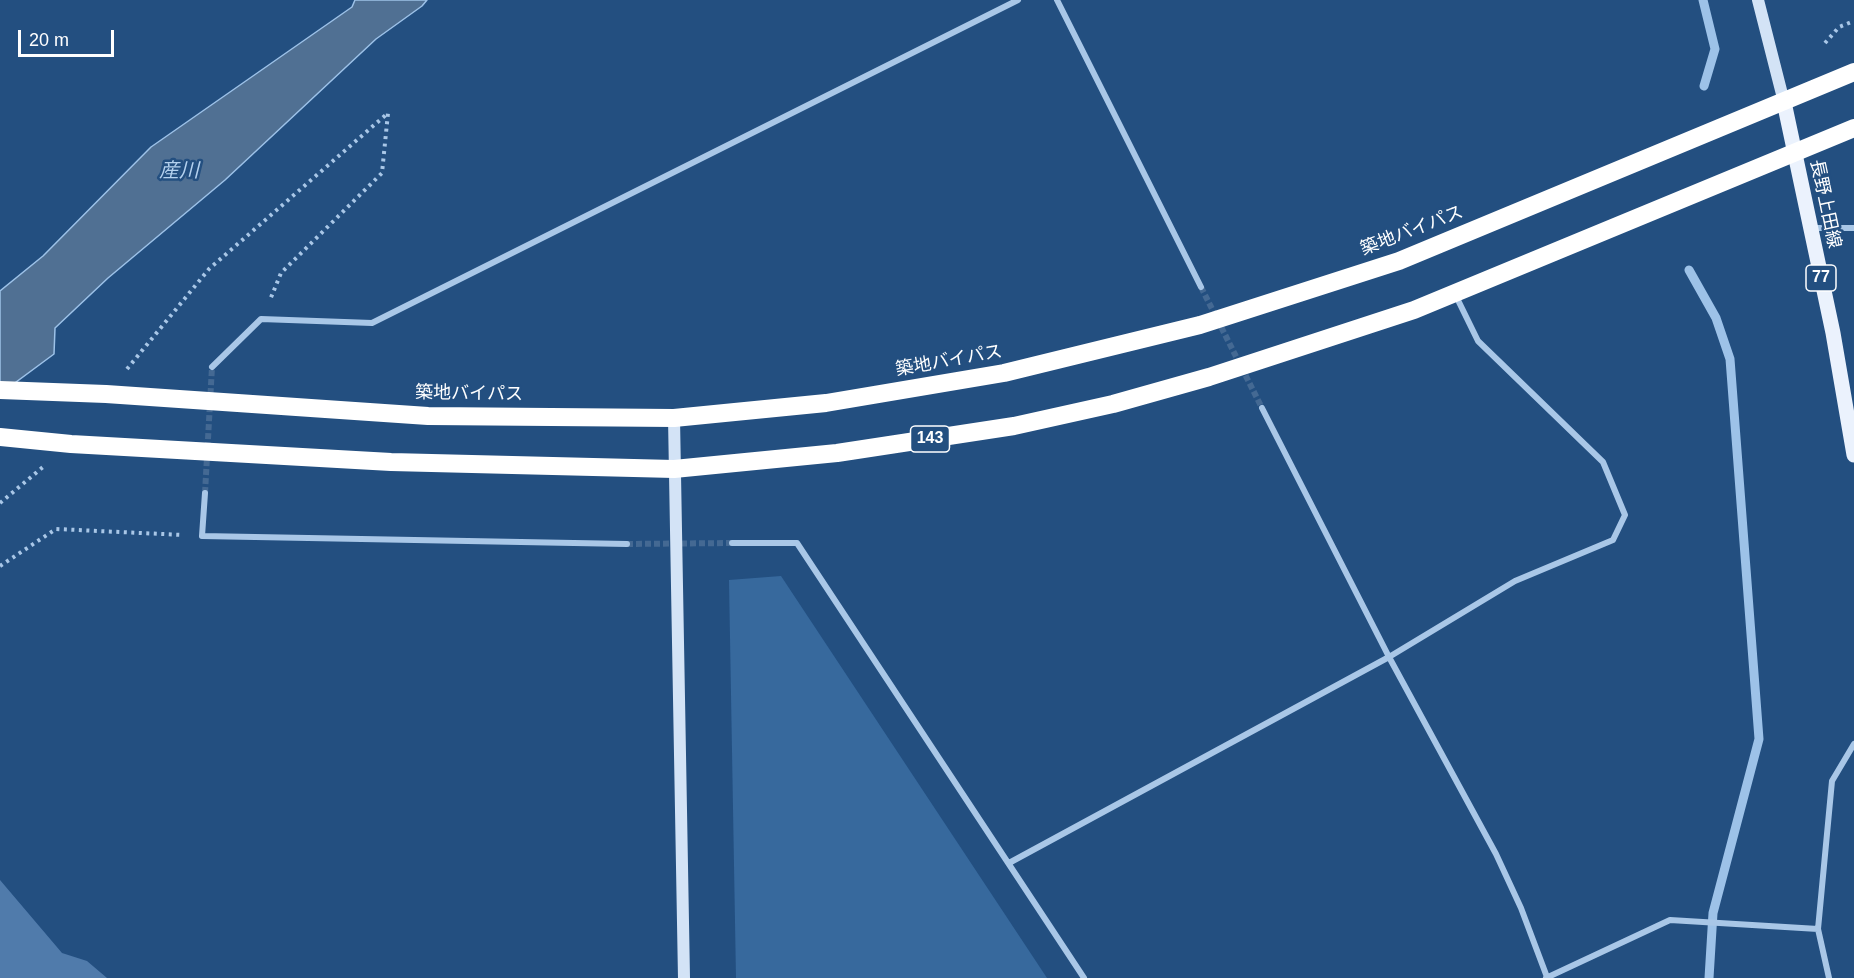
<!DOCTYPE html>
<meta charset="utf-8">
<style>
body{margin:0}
#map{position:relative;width:1854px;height:978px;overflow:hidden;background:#234f80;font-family:Arial,sans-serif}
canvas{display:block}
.scale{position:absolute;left:18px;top:30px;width:96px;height:27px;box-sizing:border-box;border:3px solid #fff;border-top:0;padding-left:8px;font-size:18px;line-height:21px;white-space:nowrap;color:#fff;-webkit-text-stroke:4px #234f80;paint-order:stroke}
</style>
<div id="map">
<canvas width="1854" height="978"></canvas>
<div class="scale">20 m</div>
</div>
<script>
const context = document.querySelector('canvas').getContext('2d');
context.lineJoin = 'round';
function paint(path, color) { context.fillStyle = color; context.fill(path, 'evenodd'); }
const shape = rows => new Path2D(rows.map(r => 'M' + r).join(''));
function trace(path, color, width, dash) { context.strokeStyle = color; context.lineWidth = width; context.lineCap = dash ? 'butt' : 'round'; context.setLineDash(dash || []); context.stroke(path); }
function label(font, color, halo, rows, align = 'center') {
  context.font = font + ' Arial,"Noto Sans JP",sans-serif'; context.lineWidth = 5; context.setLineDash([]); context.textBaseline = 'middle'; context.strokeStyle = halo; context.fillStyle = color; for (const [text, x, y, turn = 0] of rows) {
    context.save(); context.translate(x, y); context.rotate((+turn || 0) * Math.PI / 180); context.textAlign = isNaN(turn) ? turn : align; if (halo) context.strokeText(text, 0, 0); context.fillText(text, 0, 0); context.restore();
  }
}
paint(shape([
 [781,576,1047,978,736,978,729,580]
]), '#37699d');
const water = shape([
 [355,0,427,0,422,6,376,39,225,180,108,278,55,328,54,354,0,394,0,291,43,256,151,147,352,7,355,0]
]);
paint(water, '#507093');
trace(water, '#9dc2e8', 1.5);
trace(shape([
 [1703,0,1715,49,1704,86],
 [1689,270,1716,318,1730,359,1759,739,1713,913,1709,978]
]), '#9dc2e8', 9);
paint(shape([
 [0,880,62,953,87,961,107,978,0,978]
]), '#507bab');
trace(shape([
 [1201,287,1262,408],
 [205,493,212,367],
 [627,544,732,543]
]), '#446993', 6, [6, 3]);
trace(shape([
 [1825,43,1839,27,1854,21],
 [127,369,209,269,388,113,382,173,281,273,270,300],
 [0,503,43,467],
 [0,566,56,529,183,535]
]), '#a9c7e7', 4, [3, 4.5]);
trace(shape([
 [1057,0,1201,287],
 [1811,228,1854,228],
 [212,367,261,319,372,323,1018,0],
 [1262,408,1389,657,1496,854,1521,908,1547,977],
 [205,493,202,536,627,544],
 [732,543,797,543,1084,978],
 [1009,863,1389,657,1515,581,1613,540,1625,515,1603,462,1478,341,1455,294],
 [1546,978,1670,920,1818,929],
 [1829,978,1818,929,1832,781,1854,744]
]), '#a9c7e7', 6);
trace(shape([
 [1758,0,1784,102],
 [674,418,684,978]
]), '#d3e3f6', 12);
trace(shape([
 [1784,102,1833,333,1854,455]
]), '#ebf2fd', 15);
trace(shape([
 [0,390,106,394,428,416,674,418,826,403,1004,373,1200,325,1399,261,1854,72],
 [0,437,71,444,391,462,674,469,837,453,1014,426,1113,404,1209,377,1414,310,1854,128]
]), '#fff', 18);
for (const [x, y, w] of [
 [1821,278,30],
 [930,439,39]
]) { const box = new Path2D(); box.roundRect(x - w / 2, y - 13, w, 26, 4.5); context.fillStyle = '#234f80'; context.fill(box); trace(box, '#fff', 1.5); }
label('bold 16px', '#fff', null, [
 ["77",1821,278],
 ["143",930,439]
]);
label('18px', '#fff', '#234f80', [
 ["長野上田線",1825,204,78],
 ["築地バイパス",1412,231,-21],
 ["築地バイパス",949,361,-10],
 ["築地バイパス",469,394,1]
]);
label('italic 20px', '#b4d1ee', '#234f80', [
 ["産川",179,171]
]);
</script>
